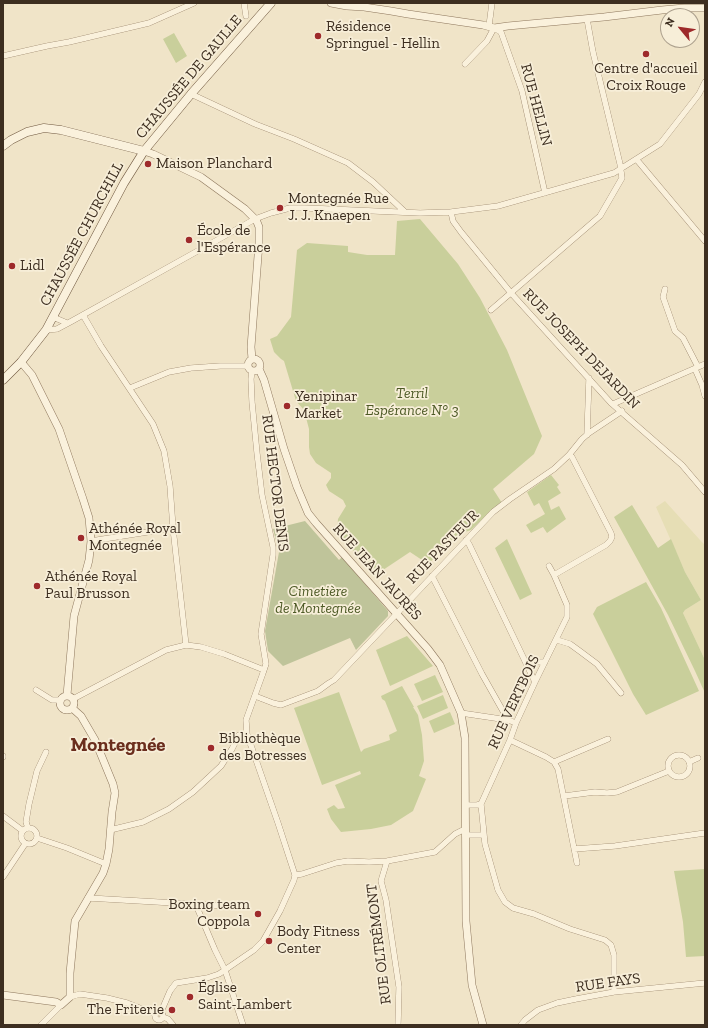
<!DOCTYPE html>
<meta charset="utf-8">
<style>
body{margin:0}
#map{position:relative;width:708px;height:1028px;overflow:hidden;background:#f0e4c8;font-family:"Zilla Slab",serif}
canvas{display:block}
.frame{position:absolute;inset:0;border:4px solid #3d2e20;pointer-events:none}
.north{position:absolute;left:660px;top:8px;width:40px;height:40px;box-sizing:border-box;background:#f7eed8;border:1px solid #ada18e;border-radius:50%;rotate:299deg;font-size:11px;font-weight:700;line-height:16px;text-align:center;color:#3d2e20}
.north::after{content:'';display:block;margin:auto;width:14px;height:18px;background:#9e2a2b;clip-path:polygon(50% 0,100% 100%,50% 72%,0 100%)}
</style>
<div id="map">
<canvas width="708" height="1028"></canvas>
<div class="frame"></div>
<div class="north">N</div>
</div>
<script>
const context = document.querySelector('canvas').getContext('2d');
context.lineJoin = 'round';
function paint(path, color) { context.fillStyle = color; context.fill(path, 'evenodd'); }
const shape = rows => new Path2D(rows.map(r => 'M' + r).join(''));
function trace(path, color, width, dash) { context.strokeStyle = color; context.lineWidth = width; context.lineCap = dash ? 'butt' : 'round'; context.setLineDash(dash || []); context.stroke(path); }
function label(font, color, halo, rows, align = 'center') {
  context.font = font + ' "Zilla Slab",serif'; context.lineWidth = 3.5; context.setLineDash([]); context.textBaseline = 'middle'; context.strokeStyle = halo; context.fillStyle = color; for (const [text, x, y, turn = 0] of rows) {
    context.save(); context.translate(x, y); context.rotate((+turn || 0) * Math.PI / 180); context.textAlign = isNaN(turn) ? turn : align; if (halo) context.strokeText(text, 0, 0); context.fillText(text, 0, 0); context.restore();
  }
}
paint(shape([
 [665,501,700,540,705,545,705,660,683,613,685,610,701,600,685,572,656,507]
]), '#e6deb5');
paint(shape([
 [174,33,187,56,176,63,163,39],
 [420,219,458,264,480,298,507,350,542,436,534,454,493,489,502,503,488,514,471,530,459,534,428,564,410,552,377,574,337,535,338,519,346,506,343,500,329,491,326,485,331,478,331,473,316,463,310,454,309,447,309,429,304,410,296,401,284,361,281,359,274,352,270,339,277,336,291,317,297,250,307,243,348,246,348,252,367,255,395,255,397,221],
 [551,475,559,485,557,487,561,493,548,501,551,510,559,506,566,519,547,533,543,527,531,533,526,525,545,514,539,503,534,506,527,492],
 [632,505,658,548,671,539,685,572,701,600,685,610,683,613,705,660,705,693,695,671,668,615,614,517],
 [507,539,532,594,520,600,495,548],
 [646,582,661,608,699,691,646,715,633,694,593,614,597,607],
 [407,636,433,666,390,686,376,650],
 [435,675,443,692,422,701,414,684],
 [402,686,414,707,413,707,418,715,422,735,424,761,419,776,426,779,413,811,391,825,371,829,341,832,331,819,327,809,334,805,338,809,345,808,335,785,361,774,360,771,322,785,294,708,339,692,361,752,364,749,390,740,389,735,397,731,385,701,382,699,381,696],
 [443,695,448,708,423,719,417,706],
 [450,712,455,724,434,733,429,721],
 [705,869,705,956,686,957,683,922,674,871]
]), '#c9cf9b');
paint(shape([
 [305,521,339,560,342,557,388,611,388,616,356,650,350,638,283,666,268,651,265,631,279,552,273,529]
]), '#bfc49a');
const minor = shape([
 [244,3,246,16],
 [489,26,492,3],
 [3,56,47,46,69,42,149,23,194,3],
 [465,64,487,41,494,28,501,32,522,91,545,193],
 [191,94,255,124,294,139,348,163,373,182,405,212],
 [637,160,705,241],
 [451,212,453,221,461,232,511,293,611,403,682,465,705,492],
 [665,289,663,297,675,331,683,338,698,367],
 [491,310,600,216,622,178,620,164,593,52,587,19],
 [83,315,101,346,153,424,164,451,170,486,173,528,186,645],
 [53,317,67,323],
 [46,330,57,329,72,321,255,219,271,213,290,208,305,208,420,213,451,212,498,206,614,173,660,144,685,112,699,94,705,82],
 [695,369,702,385,705,396],
 [252,371,251,379,252,402,257,453,262,495,273,547,273,555,261,634,266,664,263,673,246,720,247,734,278,823,295,875],
 [130,388,169,372,191,368,220,366,247,366],
 [613,404,705,364],
 [587,435,589,378],
 [466,540,469,544,535,682],
 [91,541,173,528],
 [554,575,606,545,610,541,612,537,611,533,572,457,569,455],
 [432,576,482,674,508,720],
 [557,640,570,644,581,652,597,664,621,693],
 [526,662,545,662],
 [36,690,52,700,61,700],
 [255,696,273,703,281,705,318,691,329,683,334,680,493,512,510,499,554,469,569,455,582,439,589,433,622,411],
 [73,699,166,650,186,645,201,647,224,654,264,670],
 [461,713,508,720,516,723],
 [510,740,546,757,554,762,558,769,577,863],
 '668 766a11 11 0 1 1 22 0a11 11 0 1 1-22 0Z',
 [3,757,3,756],
 [554,762,608,739],
 [689,762,698,758],
 [564,796,595,792,607,793,617,792,669,771],
 [481,804,485,844,498,890,505,902,513,908,534,914,570,929,605,940,611,945,614,955,614,992],
 [465,805,477,805,481,804,510,740,516,723,535,682,567,617,567,605,554,575,549,566],
 [3,816,23,831],
 '21 836a8 8 0 1 1 16 0a8 8 0 1 1-16 0Z',
 [28,828,26,822,29,804,37,771,46,752],
 [110,830,143,822,169,809,193,792,221,766,232,749,239,735,247,734],
 [465,835,482,835,484,834],
 [37,838,67,848,106,864],
 [574,849,615,846,705,833],
 [387,861,381,881,386,900,399,987,398,1025],
 [295,875,302,874,336,863,348,861,369,862,387,861,435,852,455,834,465,829],
 [3,877,25,844],
 [88,898,227,906],
 [196,905,215,950,225,970,243,1025],
 [70,997,80,994,107,998,127,1003,155,1014],
 '155 1016a4 4 0 1 1 8 0a4 4 0 1 1-8 0Z',
 [161,1012,170,991,176,983,207,978,219,974,254,950,263,941,280,911,294,880,295,875],
 [163,1017,168,1019,173,1025],
 [41,1025,61,1005],
 [521,1025,525,1020,538,1010,557,1003,576,999,614,992,705,983]
]);
const tertiary = shape([
 [331,3,347,6,364,7,391,11,408,14,483,25,494,28,508,26,604,17,662,10,684,8,705,8],
 [144,151,153,154,201,177,245,209,255,219,257,222,259,227,259,243,251,347,252,359],
 '248 365a6 6 0 1 1 12 0a6 6 0 1 1-12 0Z',
 [21,362,32,375,59,429,83,499,89,518,91,541,89,560,74,616,67,695],
 [259,369,264,380,284,449,297,487,308,513,316,523,428,649,440,665,461,713,465,738,466,921,472,985,483,1025],
 '60 703a7 7 0 1 1 14 0a7 7 0 1 1-14 0Z',
 [3,995,56,1002,61,1005,70,997,70,973,75,921,103,873,106,864,109,849,112,812,115,793,113,784,95,740,81,716,72,708]
]);
const secondary = shape([
 [3,146,11,140,27,132,44,128,61,130,144,151],
 [3,380,21,362,46,330,124,183,144,151,191,94,271,3]
]);
trace(minor, '#8d765c', 6);
trace(tertiary, '#8d765c', 8);
trace(secondary, '#6f573f', 9);
trace(minor, '#faf1dc', 5.5);
trace(tertiary, '#faf1dc', 7);
trace(secondary, '#faf1dc', 8);
for (const [x, y, r, color] of [
 [318,36,4,"#9e2a2b"],
 [646,54,4,"#9e2a2b"],
 [148,164,4,"#9e2a2b"],
 [280,208,4,"#9e2a2b"],
 [189,240,4,"#9e2a2b"],
 [12,266,4,"#9e2a2b"],
 [287,406,4,"#9e2a2b"],
 [81,538,4,"#9e2a2b"],
 [37,586,4,"#9e2a2b"],
 [211,748,4,"#9e2a2b"],
 [258,914,4,"#9e2a2b"],
 [269,941,4,"#9e2a2b"],
 [190,997,4,"#9e2a2b"],
 [172,1010,4,"#9e2a2b"]
]) { const dot = new Path2D(); dot.arc(x, y, r, 0, 2 * Math.PI); context.fillStyle = color; context.fill(dot); trace(dot, '#f7eed8', 1.5); }
label('15px', '#3d2e20', '#f7eed8', [
 ["Résidence",326,27],
 ["Springuel - Hellin",326,44],
 ["Centre d'accueil",646,69,"center"],
 ["Croix Rouge",646,86,"center"],
 ["Maison Planchard",156,164],
 ["Montegnée Rue",288,199],
 ["J. J. Knaepen",288,216],
 ["École de",197,231],
 ["l'Espérance",197,248],
 ["Lidl",20,266],
 ["Yenipinar",295,397],
 ["Market",295,414],
 ["Athénée Royal",89,529],
 ["Montegnée",89,546],
 ["Athénée Royal",45,577],
 ["Paul Brusson",45,594],
 ["Bibliothèque",219,739],
 ["des Botresses",219,756],
 ["Boxing team",250,905,"right"],
 ["Coppola",250,922,"right"],
 ["Body Fitness",277,932],
 ["Center",277,949],
 ["Église",198,988],
 ["Saint-Lambert",198,1005],
 ["The Friterie",164,1010,"right"]
], 'left');
label('15px', '#3d2e20', '#f7eed8', [
 ["CHAUSSÉE DE GAULLE",189,77,-50],
 ["RUE HELLIN",536,105,75],
 ["CHAUSSÉE CHURCHILL",82,234,-62],
 ["RUE JOSEPH DEJARDIN",581,349,46],
 ["RUE HECTOR DENIS",275,483,83],
 ["RUE PASTEUR",443,547,-46],
 ["RUE JEAN JAURÈS",377,572,48],
 ["RUE VERTBOIS",514,702,-65],
 ["RUE OLTRÉMONT",379,944,-97],
 ["RUE FAYS",608,983,-8]
]);
label('italic 15px', '#4d5a26', '#f7eed8', [
 ["Terril",412,394],
 ["Espérance N° 3",412,411],
 ["Cimetière",318,592],
 ["de Montegnée",318,609]
]);
label('bold 19px', '#6b2e1e', '#f7eed8', [
 ["Montegnée",118,746]
]);
</script>
